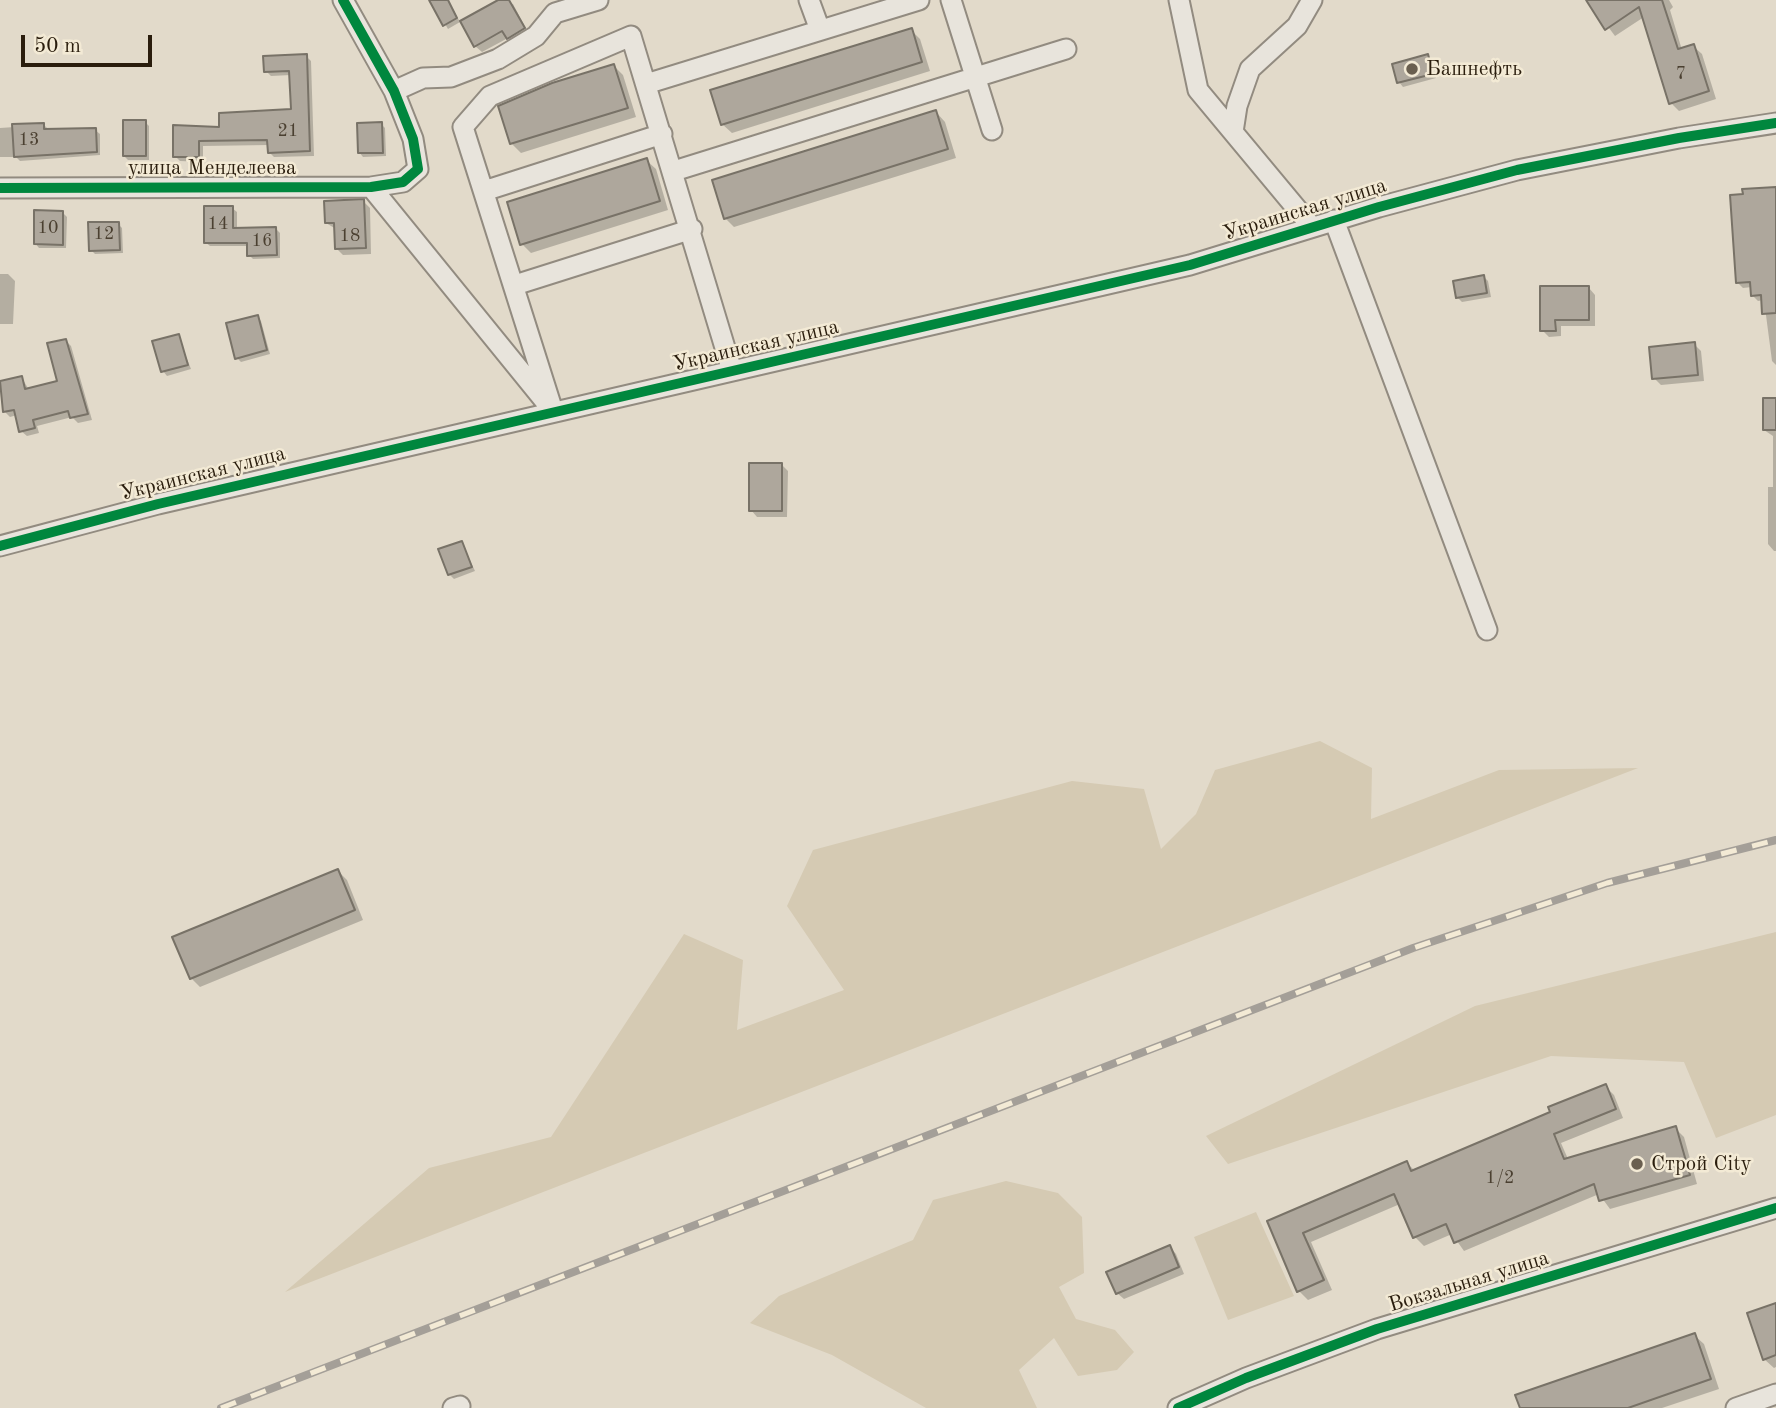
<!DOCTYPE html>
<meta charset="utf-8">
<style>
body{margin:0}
#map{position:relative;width:1776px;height:1408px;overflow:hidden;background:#e2daca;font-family:"Old Standard TT",serif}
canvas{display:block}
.scale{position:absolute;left:21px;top:35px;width:131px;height:32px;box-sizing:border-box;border:4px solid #2a1d0d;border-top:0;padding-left:9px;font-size:21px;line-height:24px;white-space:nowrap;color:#2a1d0d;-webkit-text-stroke:5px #f3ead5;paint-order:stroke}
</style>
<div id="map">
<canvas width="1776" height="1408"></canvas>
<div class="scale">50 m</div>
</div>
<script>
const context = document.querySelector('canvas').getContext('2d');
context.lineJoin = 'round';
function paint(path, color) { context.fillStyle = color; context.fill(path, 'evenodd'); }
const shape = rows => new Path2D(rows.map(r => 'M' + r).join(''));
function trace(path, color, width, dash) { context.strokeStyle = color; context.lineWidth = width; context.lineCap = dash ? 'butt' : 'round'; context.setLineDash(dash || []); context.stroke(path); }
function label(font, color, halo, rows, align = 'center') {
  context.font = font + ' "Old Standard TT",serif'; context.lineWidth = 5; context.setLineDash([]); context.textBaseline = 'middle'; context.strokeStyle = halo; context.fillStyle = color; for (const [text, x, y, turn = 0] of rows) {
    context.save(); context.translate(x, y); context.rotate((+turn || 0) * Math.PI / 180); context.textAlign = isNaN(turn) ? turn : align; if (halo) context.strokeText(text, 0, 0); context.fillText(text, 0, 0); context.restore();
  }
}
paint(shape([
 [1320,741,1372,768,1371,819,1499,770,1638,768,285,1292,429,1168,551,1137,684,934,743,960,737,1030,844,990,787,906,813,850,1072,781,1144,789,1161,849,1196,814,1215,770],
 [1776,932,1776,1115,1716,1138,1684,1062,1551,1056,1228,1164,1206,1136,1475,1006],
 [1006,1181,1058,1193,1082,1217,1084,1273,1059,1287,1076,1319,1115,1330,1134,1352,1117,1370,1078,1376,1054,1338,1019,1370,1037,1408,926,1408,832,1355,750,1323,779,1296,913,1240,933,1200],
 [1256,1212,1294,1296,1228,1320,1194,1237]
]), '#d5cab3');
paint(shape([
 [431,0,448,0,460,22,448,29],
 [502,0,513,4,530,36,515,44,508,38,482,52,475,46],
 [1588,0,1669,0,1673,7,1670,10,1682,50,1693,46,1702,54,1716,99,1679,111,1671,103,1644,17,1615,36],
 [911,30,920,39,930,71,732,133,722,124],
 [306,56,311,61,314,156,274,157,269,152,269,145,203,146,203,162,180,161,175,156,175,127,221,128,292,111,291,75,271,76,266,71],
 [1427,56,1436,78,1403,87,1399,82],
 [614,66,623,75,636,117,521,153,512,144,501,107],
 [936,112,945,122,956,158,734,227,725,218],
 [145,122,149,126,149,160,128,160,124,156],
 [381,124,385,128,386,156,363,157,359,152],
 [44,125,48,129,95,130,100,134,100,155,20,161,16,157,0,157,0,128],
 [646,160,656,169,668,210,531,253,522,244],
 [1776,189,1776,365,1772,361,1764,300,1758,301,1752,295,1752,287,1743,288,1737,282],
 [363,201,370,208,371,254,343,255,336,248,336,229,326,223],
 [232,208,237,212,237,230,276,229,280,233,280,258,253,259,249,255,248,246,210,246,205,242],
 [63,213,67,217,66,248,39,248,35,243],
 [118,224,122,228,123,253,95,254,91,250],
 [0,274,8,274,15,281,13,324,0,324],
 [1484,277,1488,281,1491,297,1462,302,1457,297],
 [1589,288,1595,295,1595,326,1561,326,1561,336,1549,337,1542,330],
 [257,317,261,321,270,354,241,362,237,358],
 [178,336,191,369,167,376,163,371],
 [66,341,71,346,92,420,78,423,72,417,37,426,39,433,27,436,21,431,17,415,10,417,4,411,0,383,22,378,29,390,59,382],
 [1694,344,1701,351,1704,381,1661,385,1654,378],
 [1776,399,1776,551,1774,551,1768,544,1768,487,1773,487,1773,436,1764,430],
 [781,464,788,471,787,517,757,517,751,510],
 [462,543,475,571,454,579,449,574],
 [338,871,347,880,363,920,200,987,191,978],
 [1605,1086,1614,1095,1623,1118,1561,1143,1568,1159,1675,1128,1684,1137,1697,1184,1610,1209,1599,1194,1464,1251,1452,1234,1424,1246,1415,1237,1400,1204,1311,1242,1332,1290,1308,1300,1299,1291,1269,1222,1407,1163,1415,1171,1552,1113],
 [1170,1247,1176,1254,1184,1274,1124,1299,1117,1293],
 [1776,1305,1776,1367,1774,1368,1764,1359],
 [1694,1335,1704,1344,1719,1389,1662,1408,1522,1408]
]), '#0003');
const building = shape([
 [429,0,448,0,457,18,443,26,429,0],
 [498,0,509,0,525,28,507,39,502,31,474,47,460,21,498,0],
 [1586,0,1662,0,1678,49,1694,44,1709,91,1669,104,1639,7,1605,30,1586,0],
 [912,28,922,62,721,125,710,90,912,28],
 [307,54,310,151,268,153,267,140,199,141,199,157,173,157,173,125,219,127,219,113,291,109,289,71,264,72,263,56,307,54],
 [1428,54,1433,74,1397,83,1392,64,1428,54],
 [614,64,628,108,510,144,498,106,552,83,614,64],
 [936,110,948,149,724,219,712,180,936,110],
 [123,120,146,120,146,156,123,156,123,120],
 [382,122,383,153,358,153,357,123,382,122],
 [44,123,44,129,96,128,97,152,14,157,12,124,44,123],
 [647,158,660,201,520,245,507,202,647,158],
 [1776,187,1776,313,1762,314,1761,295,1751,296,1750,282,1736,283,1730,195,1743,194,1742,189,1776,187],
 [364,199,366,248,335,249,334,223,325,223,324,201,364,199],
 [204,206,233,206,233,228,276,227,277,255,247,256,247,243,204,243,204,206],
 [34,210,63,211,63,245,34,244,34,210],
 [88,222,119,222,120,250,89,251,88,222],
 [1484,275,1487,293,1456,298,1453,281,1484,275],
 [1540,286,1589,286,1589,320,1555,320,1556,331,1540,331,1540,286],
 [258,315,267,350,235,359,226,323,258,315],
 [179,334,188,365,161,372,152,341,179,334],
 [66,339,88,414,70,418,68,411,33,420,35,428,19,432,14,410,3,412,0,381,22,376,25,389,57,381,47,343,66,339],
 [1695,342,1698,375,1652,379,1649,347,1695,342],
 [1763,398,1776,398,1776,430,1763,430,1763,398],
 [749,463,782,463,782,511,749,511,749,463],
 [462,541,472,567,448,575,438,549,462,541],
 [338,869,355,910,190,979,172,937,338,869],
 [1606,1084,1616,1109,1554,1134,1564,1159,1676,1126,1690,1175,1599,1201,1594,1184,1454,1243,1446,1224,1413,1238,1394,1194,1303,1233,1324,1280,1297,1292,1267,1221,1407,1161,1411,1171,1550,1112,1548,1107,1606,1084],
 [1170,1245,1179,1267,1116,1294,1106,1272,1170,1245],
 [1776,1303,1776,1355,1763,1360,1747,1313,1776,1303],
 [1695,1333,1711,1379,1628,1408,1520,1408,1515,1395,1695,1333]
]);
paint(building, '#aea79c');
trace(building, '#787267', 2);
const minor = shape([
 [809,0,820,30],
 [951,0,992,130],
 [1179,0,1198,90,1312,227],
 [646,84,919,0],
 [394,91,423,78,451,77,498,59,536,36,555,13,598,0],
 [1233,132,1237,106,1250,69,1297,26,1312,0],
 [674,171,1066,49],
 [371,187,553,411,463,127,490,96,631,36,732,371],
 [0,188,371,187,403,182,418,169,413,139,394,91,343,0],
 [484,191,662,134],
 [1334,220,1487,630],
 [515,285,692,229],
 [0,546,158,504,1190,265,1379,207,1517,170,1679,138,1776,123],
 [453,1408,460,1406],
 [1178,1408,1246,1378,1377,1329,1776,1208],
 [1736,1408,1776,1394]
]);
trace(minor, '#928b80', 23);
trace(minor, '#e8e4dc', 19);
const rail = shape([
 [221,1408,1413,948,1607,883,1776,840]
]);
trace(rail, '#a49f98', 8);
trace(rail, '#f3ead5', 5, [16]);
trace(shape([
 [0,188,371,187,403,182,418,169,413,139,394,91,343,0],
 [0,546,158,504,1190,265,1379,207,1517,170,1679,138,1776,123],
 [1178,1408,1246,1378,1377,1329,1776,1208]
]), '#00873e', 10);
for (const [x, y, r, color] of [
 [1412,69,7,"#6a5f4f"],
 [1637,1164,7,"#6a5f4f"]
]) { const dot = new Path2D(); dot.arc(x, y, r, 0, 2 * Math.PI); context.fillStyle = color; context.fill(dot); trace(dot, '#f3ead5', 2.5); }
label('18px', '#4b4031', null, [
 ["7",1681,74],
 ["21",288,131],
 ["13",29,140],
 ["14",218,224],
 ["10",48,228],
 ["12",104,234],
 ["18",350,236],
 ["16",262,241],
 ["1/2",1500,1178]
]);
label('21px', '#2a1d0d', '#f3ead5', [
 ["Башнефть",1426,69],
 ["Строй City",1651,1164]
], 'left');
label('21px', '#2a1d0d', '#f3ead5', [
 ["улица Менделеева",212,168],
 ["Украинская улица",1305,210,-17],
 ["Украинская улица",756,346,-13],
 ["Украинская улица",203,474,-14],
 ["Вокзальная улица",1469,1282,-17]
]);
</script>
